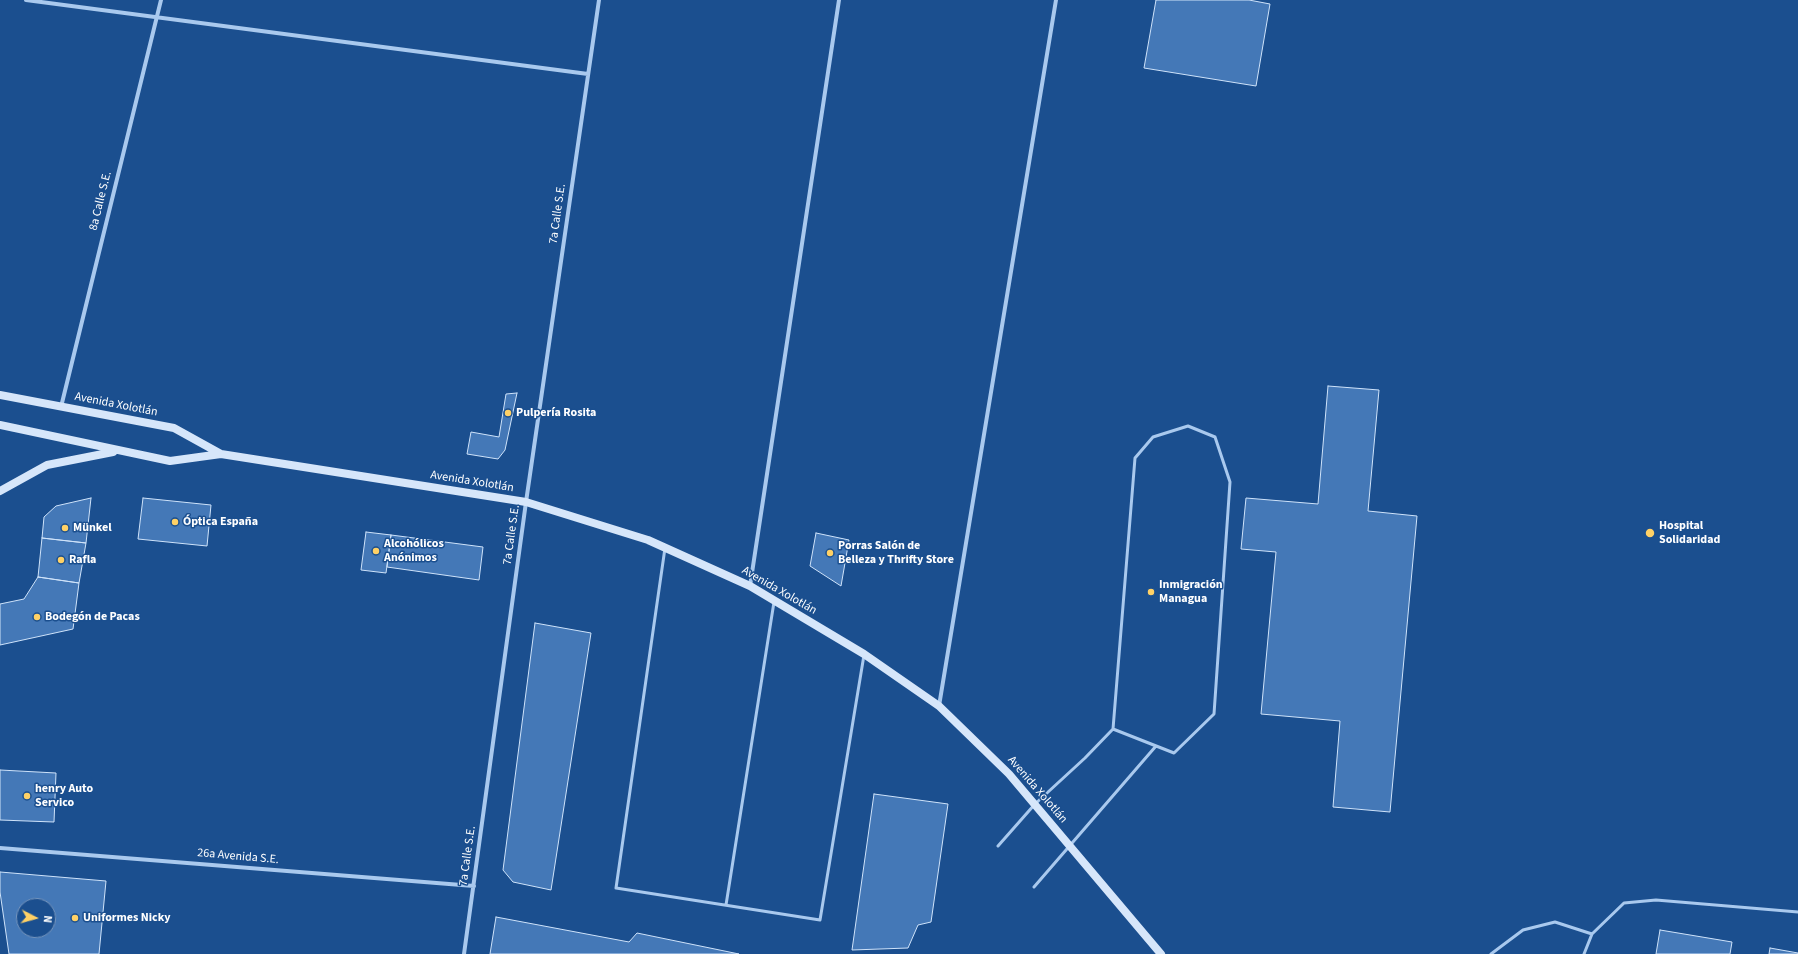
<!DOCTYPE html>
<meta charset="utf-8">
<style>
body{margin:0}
#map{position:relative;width:1798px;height:954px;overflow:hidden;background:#1b4f8f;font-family:"Source Sans 3",sans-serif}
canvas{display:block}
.north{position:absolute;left:16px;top:898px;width:40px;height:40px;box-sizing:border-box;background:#1b4f8f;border:1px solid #7695bc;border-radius:50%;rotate:96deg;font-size:11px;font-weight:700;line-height:16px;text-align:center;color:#fff}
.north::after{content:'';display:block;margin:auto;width:14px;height:18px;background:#ffd166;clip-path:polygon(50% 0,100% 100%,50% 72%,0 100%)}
</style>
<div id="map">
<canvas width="1798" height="954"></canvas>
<div class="north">N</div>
</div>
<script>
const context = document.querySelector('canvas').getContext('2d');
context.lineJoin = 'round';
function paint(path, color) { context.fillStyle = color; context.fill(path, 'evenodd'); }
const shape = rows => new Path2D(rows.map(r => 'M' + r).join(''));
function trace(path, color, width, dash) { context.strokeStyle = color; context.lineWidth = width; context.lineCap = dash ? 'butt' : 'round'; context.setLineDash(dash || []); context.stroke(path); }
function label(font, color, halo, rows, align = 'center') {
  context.font = font + ' "Source Sans 3",sans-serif'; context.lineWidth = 3; context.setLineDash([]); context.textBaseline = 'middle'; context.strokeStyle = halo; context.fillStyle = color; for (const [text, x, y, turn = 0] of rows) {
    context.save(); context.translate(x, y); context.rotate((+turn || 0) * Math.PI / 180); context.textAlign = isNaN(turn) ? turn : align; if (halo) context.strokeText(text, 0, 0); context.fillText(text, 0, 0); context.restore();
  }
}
const building = shape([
 [1156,0,1249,0,1270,4,1256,86,1144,68,1156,0],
 [1328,386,1379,390,1368,511,1417,516,1390,812,1333,807,1340,721,1261,714,1276,552,1241,549,1246,498,1318,504,1328,386],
 [517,393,505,450,498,459,467,454,471,432,499,437,506,394,517,393],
 [91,498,86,543,42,538,44,517,56,506,91,498],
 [143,498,211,505,207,546,138,539,143,498],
 [366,532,391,535,386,573,361,570,366,532],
 [816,533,849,540,841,586,810,566,816,533],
 [391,535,483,547,479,580,387,567,391,535],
 [42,538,86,543,79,583,38,577,42,538],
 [38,577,79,583,73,629,0,645,0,604,24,599,38,577],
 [535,623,591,633,551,890,513,882,503,870,535,623],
 [0,770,56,773,54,822,0,820,0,770],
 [874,794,948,804,931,922,918,925,908,948,852,950,874,794],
 [0,872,106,881,99,954,9,954,0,892,0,872],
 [24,906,48,906,48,930,24,930,24,906],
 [496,917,629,942,637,933,739,954,490,954,496,917],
 [1660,930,1732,942,1730,954,1656,954,1660,930],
 [1770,948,1798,953,1798,954,1769,954,1770,948]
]);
paint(building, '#4478b7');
trace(building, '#cfe3fa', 1);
trace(shape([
 [665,548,616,888,820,920,864,655],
 [998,846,1035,804,1085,758,1113,729,1135,458,1153,437,1188,426,1215,437,1230,482,1214,714,1174,753,1113,729],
 [1034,887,1156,746],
 [726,905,774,602],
 [1491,954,1523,930,1555,922,1592,934],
 [1584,954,1592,934,1624,903,1656,900,1798,912]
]), '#a9c9ee', 3);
trace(shape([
 [26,0,588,74],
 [61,407,161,0],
 [750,586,839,0],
 [939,706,1056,0],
 [0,848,474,886],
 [464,954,526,502,599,0]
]), '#a9c9ee', 4);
trace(shape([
 [0,395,174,428,221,454],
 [0,425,170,461,221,454,526,502,648,540,750,586,864,654,939,706,1009,774,1161,954],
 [0,491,47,465,113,452]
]), '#d6e6fa', 8);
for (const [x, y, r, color] of [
 [508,413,4,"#ffd166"],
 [175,522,4,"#ffd166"],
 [65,528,4,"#ffd166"],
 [1650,533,5,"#ffd166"],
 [376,551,4,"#ffd166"],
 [830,553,4,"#ffd166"],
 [61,560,4,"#ffd166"],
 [1151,592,4,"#ffd166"],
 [37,617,4,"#ffd166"],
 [27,796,4,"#ffd166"],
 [75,918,4,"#ffd166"]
]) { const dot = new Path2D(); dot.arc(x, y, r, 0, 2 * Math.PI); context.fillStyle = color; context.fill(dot); trace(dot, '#1b4f8f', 1.5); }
label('12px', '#fff', '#1b4f8f', [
 ["8a Calle S.E.",101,201,-76],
 ["7a Calle S.E.",558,214,-82],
 ["Avenida Xolotlán",116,405,11],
 ["Avenida Xolotlán",472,482,9],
 ["7a Calle S.E.",512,535,-82],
 ["Avenida Xolotlán",779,591,30],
 ["Avenida Xolotlán",1037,790,49],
 ["7a Calle S.E.",468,856,-82],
 ["26a Avenida S.E.",238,857,5]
]);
label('bold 12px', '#fff', '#1b4f8f', [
 ["Pulpería Rosita",516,413],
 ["Óptica España",183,522],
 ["Hospital",1659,526],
 ["Solidaridad",1659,540],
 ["Münkel",73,528],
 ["Alcohólicos",384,544],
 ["Anónimos",384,558],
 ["Porras Salón de",838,546],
 ["Belleza y Thrifty Store",838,560],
 ["Rafla",69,560],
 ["Inmigración",1159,585],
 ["Managua",1159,599],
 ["Bodegón de Pacas",45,617],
 ["henry Auto",35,789],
 ["Servico",35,803],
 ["Uniformes Nicky",83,918]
], 'left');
</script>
